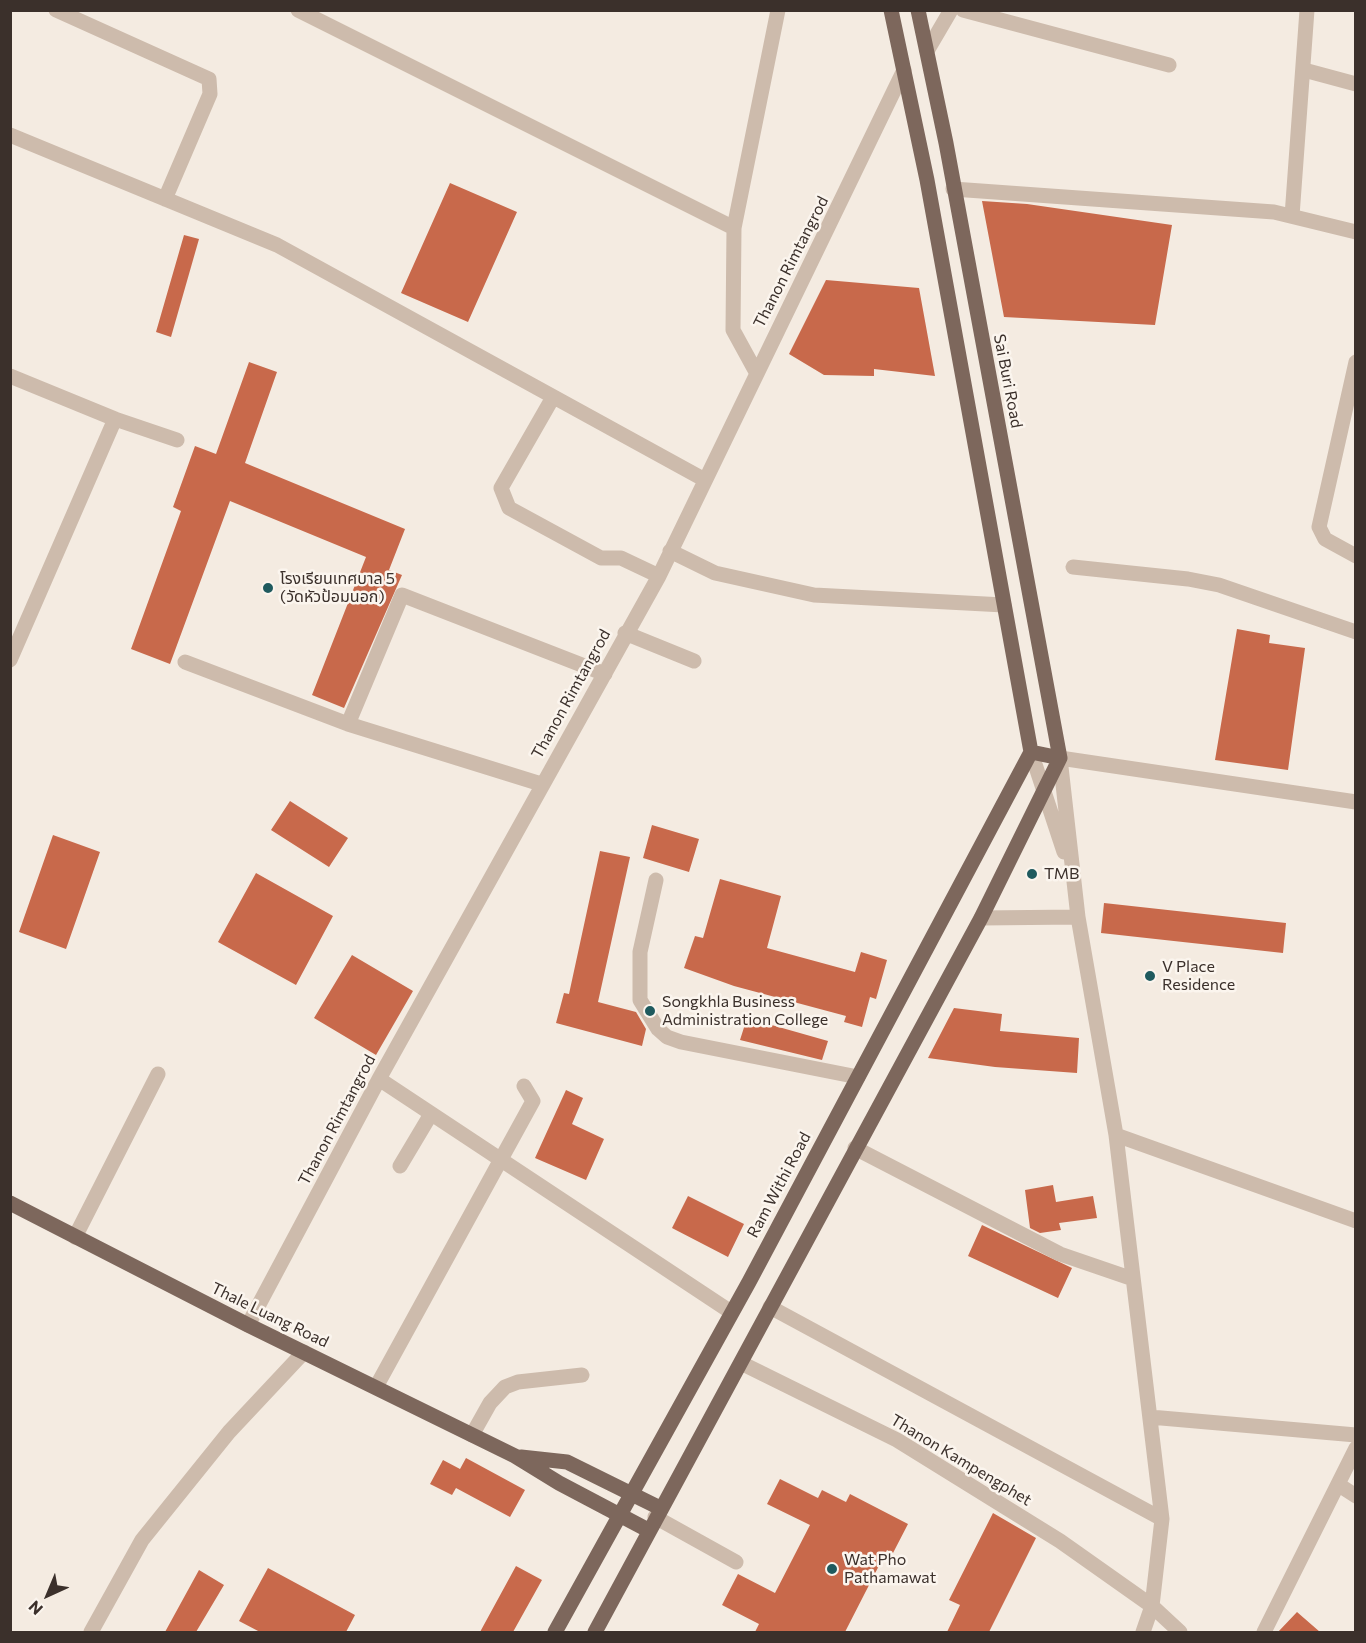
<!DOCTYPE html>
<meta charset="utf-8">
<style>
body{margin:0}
#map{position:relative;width:1366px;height:1643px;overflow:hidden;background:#f4ebe1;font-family:Commissioner,sans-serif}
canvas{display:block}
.frame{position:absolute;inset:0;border:12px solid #3b302b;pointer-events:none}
.north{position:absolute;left:18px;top:1565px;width:60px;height:60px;-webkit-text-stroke:4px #fbf5ee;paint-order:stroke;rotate:224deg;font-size:16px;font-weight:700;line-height:24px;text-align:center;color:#3b302b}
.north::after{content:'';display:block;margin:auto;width:21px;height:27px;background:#3b302b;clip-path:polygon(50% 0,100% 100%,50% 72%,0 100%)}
</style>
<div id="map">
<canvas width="1366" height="1643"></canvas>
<div class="frame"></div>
<div class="north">N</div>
</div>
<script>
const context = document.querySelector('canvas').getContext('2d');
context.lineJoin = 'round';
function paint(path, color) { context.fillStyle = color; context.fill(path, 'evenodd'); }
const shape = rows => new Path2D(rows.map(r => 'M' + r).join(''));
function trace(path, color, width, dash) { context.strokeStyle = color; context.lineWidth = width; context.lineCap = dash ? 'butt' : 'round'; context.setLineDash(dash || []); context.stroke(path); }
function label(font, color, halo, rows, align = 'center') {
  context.font = font + ' Commissioner,"Noto Sans Thai",sans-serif'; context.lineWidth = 5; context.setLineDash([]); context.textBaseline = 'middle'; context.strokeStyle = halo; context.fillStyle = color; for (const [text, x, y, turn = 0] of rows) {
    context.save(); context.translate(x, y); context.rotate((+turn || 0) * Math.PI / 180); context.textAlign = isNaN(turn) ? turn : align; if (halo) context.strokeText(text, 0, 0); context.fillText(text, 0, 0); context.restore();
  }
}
paint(shape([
 [450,183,517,212,468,322,401,293],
 [982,201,1027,204,1172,225,1155,325,1004,317],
 [184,235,199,239,171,337,156,332],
 [826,280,919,288,935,376,874,369,874,376,824,375,789,354],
 [249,362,277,372,245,463,405,529,389,570,402,575,344,708,312,695,366,557,230,501,170,664,131,649,181,511,173,507,195,446,216,454],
 [1237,629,1270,635,1269,643,1305,648,1288,770,1215,760],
 [290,801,348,838,329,867,271,830],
 [652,825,699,839,689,872,643,858],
 [53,835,100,852,66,949,19,932],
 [600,851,630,857,598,1002,636,1012,646,1029,642,1046,556,1023,564,993,569,994],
 [256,873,333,916,296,985,218,942],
 [720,879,781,896,767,948,855,972,861,952,887,960,876,999,870,997,862,1027,844,1022,846,1016,734,986,684,968,695,936,703,938],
 [1104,903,1286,923,1283,953,1101,933],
 [352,955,413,991,376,1055,314,1018],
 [954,1008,1002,1014,1000,1031,1079,1038,1077,1073,995,1067,928,1058],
 [747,1018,828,1041,822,1060,740,1040],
 [566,1090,583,1098,572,1124,604,1139,586,1180,535,1158],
 [1053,1185,1056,1202,1093,1196,1097,1218,1059,1223,1061,1230,1040,1233,1030,1228,1025,1190],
 [688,1196,744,1224,728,1257,672,1228],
 [982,1225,1072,1268,1058,1298,968,1256],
 [466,1458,525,1490,510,1517,456,1488,452,1495,430,1484,443,1460,460,1469],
 [780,1479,818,1498,822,1490,846,1502,850,1494,908,1524,893,1553,887,1550,845,1632,755,1632,759,1624,722,1605,738,1574,775,1593,810,1525,767,1504],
 [993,1513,1036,1538,989,1632,947,1632,960,1605,949,1600],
 [516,1566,542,1580,513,1632,480,1632],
 [268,1568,355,1615,346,1632,260,1632,239,1621],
 [199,1570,224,1585,196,1632,165,1632],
 [1297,1612,1320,1632,1278,1632]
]), '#c8694b');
trace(shape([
 [56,10,209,79,210,94,165,199],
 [298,10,734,228],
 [963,10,1169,65],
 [927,51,951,10],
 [1304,70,1356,84],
 [10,135,277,245,705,480],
 [953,189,1274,212,1356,232],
 [1292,216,1307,10],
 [1356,362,1319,527,1325,539,1356,556],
 [756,372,733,330,734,228,778,10],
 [10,376,115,419,177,440],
 [552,399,501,488,509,508,601,558,621,558,659,576],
 [670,551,715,573,814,595,1004,605],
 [1073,567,1188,579,1219,585,1356,632],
 [625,633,694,661],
 [10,660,115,419],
 [185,662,348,724,541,784],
 [348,724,402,595,605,674],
 [1031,752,1064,852],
 [656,880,640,952,640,1000,658,1029,667,1037,681,1042,858,1077],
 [981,918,1078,917],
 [379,1079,731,1312],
 [1116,1135,1356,1221],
 [855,1148,1060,1254,1133,1279],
 [400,1166,431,1114],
 [75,1237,158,1074],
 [770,1307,1162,1519],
 [248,1325,379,1079,659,576,904,70],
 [741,1363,897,1440,1060,1541,1152,1606,1180,1632],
 [376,1387,533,1101,524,1086],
 [1150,1417,1356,1435],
 [472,1435,490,1403,505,1387,518,1382,582,1375],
 [1339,1485,1356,1496],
 [655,1517,736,1562],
 [91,1632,142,1540,229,1432,304,1352],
 [1143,1632,1152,1606,1162,1519,1116,1135,1078,917,1060,758,1356,802],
 [1264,1632,1356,1448]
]), '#cdbbac', 15);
trace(shape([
 [891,10,927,180,1031,752],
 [918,10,946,143,1060,758],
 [1031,752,1060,758],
 [10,1203,248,1325,515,1456,559,1483,648,1530],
 [521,1457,567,1462,660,1508],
 [555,1632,749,1282,1031,752],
 [595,1632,981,918,1060,758]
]), '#7d675c', 15);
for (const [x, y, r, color] of [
 [268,588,6,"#1f5a5e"],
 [1032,874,6,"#1f5a5e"],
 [1150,976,6,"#1f5a5e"],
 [650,1011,6,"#1f5a5e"],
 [832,1569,6,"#1f5a5e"]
]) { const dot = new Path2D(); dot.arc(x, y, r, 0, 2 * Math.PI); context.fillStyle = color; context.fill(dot); trace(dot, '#fbf5ee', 2); }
label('16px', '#3b302b', '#fbf5ee', [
 ["Thanon Rimtangrod",791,262,-63],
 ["Sai Buri Road",1008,381,79],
 ["Thanon Rimtangrod",571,694,-61],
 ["Thanon Rimtangrod",337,1120,-62],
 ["Ram Withi Road",779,1185,-62],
 ["Thale Luang Road",270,1315,26],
 ["Thanon Kampengphet",961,1460,31]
]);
label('16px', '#3b302b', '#fbf5ee', [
 ["โรงเรียนเทศบาล 5",280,579],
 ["(วัดหัวป้อมนอก)",280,597],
 ["TMB",1044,874],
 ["V Place",1162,967],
 ["Residence",1162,985],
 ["Songkhla Business",662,1002],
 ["Administration College",662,1020],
 ["Wat Pho",844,1560],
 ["Pathamawat",844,1578]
], 'left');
</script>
